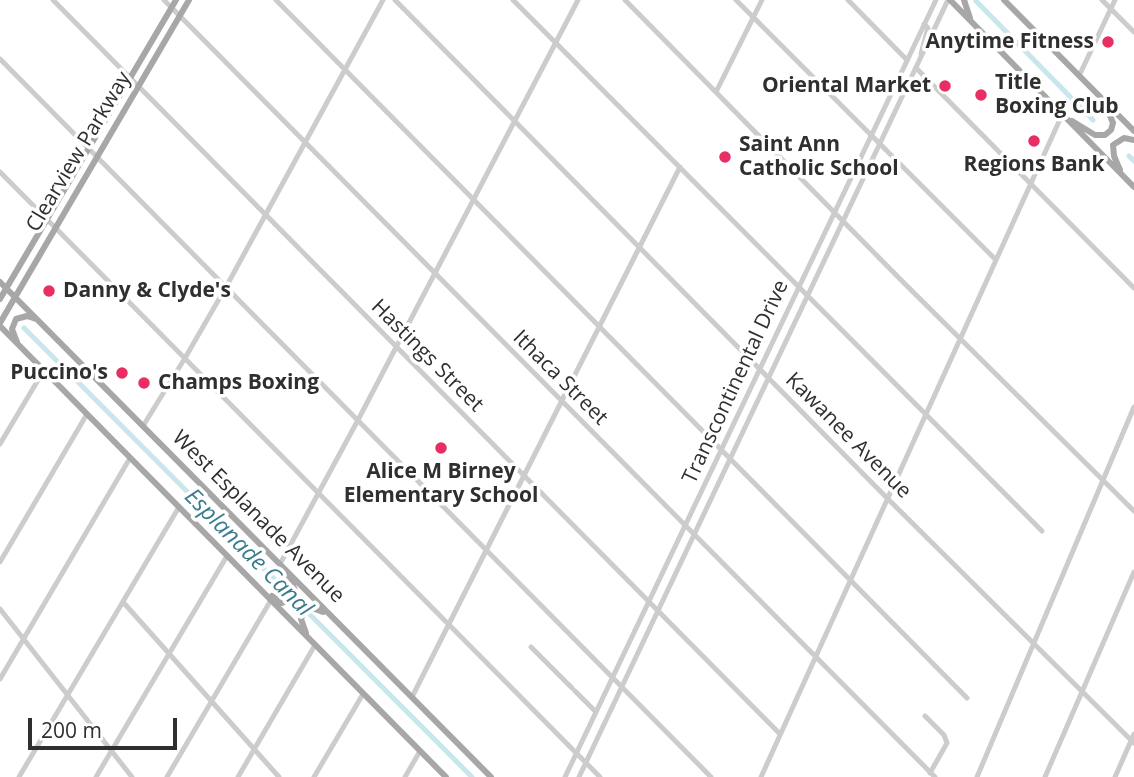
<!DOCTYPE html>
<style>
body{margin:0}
#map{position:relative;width:1134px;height:777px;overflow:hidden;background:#fff;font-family:"Open Sans",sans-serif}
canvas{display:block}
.scale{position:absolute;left:28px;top:718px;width:149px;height:32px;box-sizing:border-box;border:4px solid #2f2f2f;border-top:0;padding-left:9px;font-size:21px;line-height:24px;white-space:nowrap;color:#2f2f2f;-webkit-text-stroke:5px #fff;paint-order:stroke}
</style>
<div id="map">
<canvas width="1134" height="777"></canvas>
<div class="scale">200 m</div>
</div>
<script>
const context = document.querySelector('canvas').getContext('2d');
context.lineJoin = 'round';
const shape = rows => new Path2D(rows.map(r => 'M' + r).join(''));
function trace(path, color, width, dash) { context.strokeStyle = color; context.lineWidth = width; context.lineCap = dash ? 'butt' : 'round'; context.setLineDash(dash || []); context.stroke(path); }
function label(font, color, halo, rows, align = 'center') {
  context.font = font + ' "Open Sans",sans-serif'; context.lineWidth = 7; context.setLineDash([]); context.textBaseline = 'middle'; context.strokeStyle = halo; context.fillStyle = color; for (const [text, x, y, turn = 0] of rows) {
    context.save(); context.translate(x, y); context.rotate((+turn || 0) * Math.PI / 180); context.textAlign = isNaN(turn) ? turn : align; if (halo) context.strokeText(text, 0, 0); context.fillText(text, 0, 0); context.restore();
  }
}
trace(shape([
 [976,1,1093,120],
 [1129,156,1134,161],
 [24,328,472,777]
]), '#c8e6ec', 5);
trace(shape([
 [53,0,780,734],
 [164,0,935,777],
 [276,0,967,698],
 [395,0,888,499,1134,743],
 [513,0,1042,531],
 [625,0,902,281,1134,511],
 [736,0,996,260],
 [848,0,907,60],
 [1102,0,1134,32],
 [921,54,928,28,924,24],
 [0,59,711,777],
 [917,69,1134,288],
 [1079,76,1115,0],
 [716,92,762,0],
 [0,172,600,777],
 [143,426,185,358,226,287,383,0],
 [0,444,44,370],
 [0,562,87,414],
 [280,564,358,420,578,0],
 [123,602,279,777],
 [0,609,132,777],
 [531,647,572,688],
 [0,679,130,458],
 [575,691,596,712],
 [412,697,680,167],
 [925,716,944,735,947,743,930,773],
 [19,777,179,507],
 [96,777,227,556],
 [167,777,271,600],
 [238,777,315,645],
 [314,777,363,694],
 [405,777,420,751],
 [565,777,936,0],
 [579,777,948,0],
 [761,777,1062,115],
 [977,777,1134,407],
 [1045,777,1134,572],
 [1115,777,1134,734]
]), '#ccc', 5);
trace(shape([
 [950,0,1134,187],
 [964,0,970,18],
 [1004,0,1134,131],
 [1072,121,1095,135,1105,135,1111,130,1113,123,1106,106],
 [1120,170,1114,156,1113,145,1124,138,1134,140],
 [0,282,491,777],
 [0,299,176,0],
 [0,323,189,0],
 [0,326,446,777],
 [17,342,12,329,16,319,27,316,36,319],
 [272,596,282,603,292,600,296,592,289,577],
 [306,633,301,619,305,609,312,608,323,612]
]), '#a7a7a7', 6);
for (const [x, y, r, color] of [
 [1108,42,7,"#e82e62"],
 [945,86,7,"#e82e62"],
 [981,95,7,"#e82e62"],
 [1034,141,7,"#e82e62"],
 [725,157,7,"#e82e62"],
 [49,291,7,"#e82e62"],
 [122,373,7,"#e82e62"],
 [144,383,7,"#e82e62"],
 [441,448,7,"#e82e62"]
]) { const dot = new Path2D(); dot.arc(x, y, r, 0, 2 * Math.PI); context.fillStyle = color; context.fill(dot); trace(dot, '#fff', 2.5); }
label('bold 21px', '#2f2f2f', '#fff', [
 ["Anytime Fitness",1094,42,"right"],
 ["Title",995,83],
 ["Boxing Club",995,107],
 ["Oriental Market",931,86,"right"],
 ["Saint Ann",739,145],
 ["Catholic School",739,169],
 ["Regions Bank",1034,165,"center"],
 ["Danny & Clyde's",63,291],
 ["Puccino's",108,373,"right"],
 ["Champs Boxing",158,383],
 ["Alice M Birney",441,472,"center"],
 ["Elementary School",441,496,"center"]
], 'left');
label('21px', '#2f2f2f', '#fff', [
 ["Clearview Parkway",79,152,-59],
 ["Hastings Street",427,356,45],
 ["Ithaca Street",560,378,45],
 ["Transcontinental Drive",736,382,-65],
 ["Kawanee Avenue",848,436,45],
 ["West Esplanade Avenue",258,517,45]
]);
label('italic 23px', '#397c8c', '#fff', [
 ["Esplanade Canal",248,553,45]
]);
</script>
